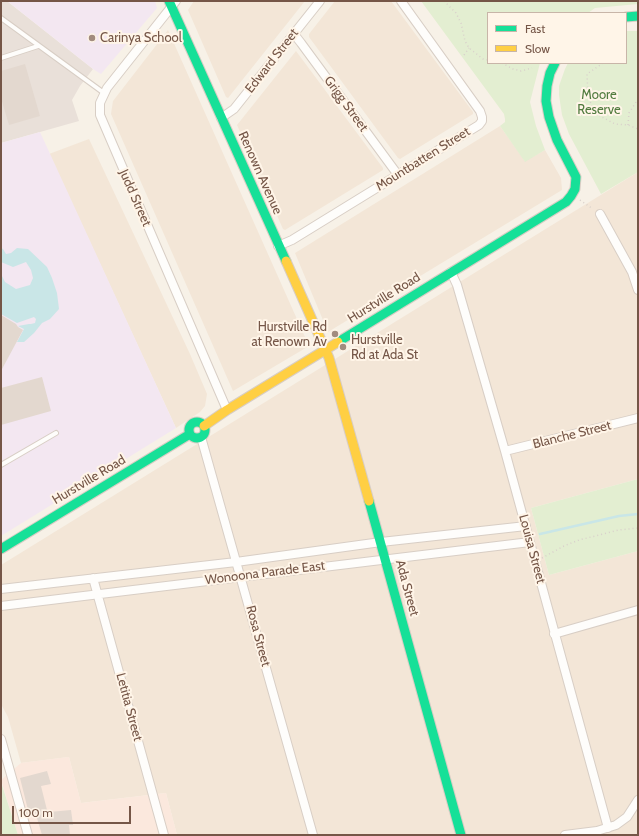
<!DOCTYPE html>
<style>
body{margin:0}
#map{position:relative;width:639px;height:836px;overflow:hidden;background:#f7f1e7;font-family:Cabin,sans-serif}
canvas{display:block}
.frame{position:absolute;inset:0;border:2px solid #755647;pointer-events:none}
.legend{position:absolute;left:487px;top:12px;width:140px;height:52px;box-sizing:border-box;background:#fff5e8;border:1px solid #c8b5a8;margin:0;padding:5px 7px;list-style:none;font-size:12px;color:#755647}
.legend li{display:flex;align-items:center;gap:8px;height:20px}
.legend b{width:20px;border:1px solid #c8b5a8}
.scale{position:absolute;left:12px;top:806px;width:119px;height:18px;box-sizing:border-box;border:2px solid #755647;border-top:0;padding-left:5px;font-size:12px;line-height:14px;white-space:nowrap;color:#755647;-webkit-text-stroke:3px #fff5e8;paint-order:stroke}
</style>
<div id="map">
<canvas width="639" height="836"></canvas>
<div class="frame"></div>
<ul class="legend">
<li><b style="height:5px;background:#16e098"></b>Fast</li>
<li><b style="height:5px;background:#ffcf43"></b>Slow</li>
</ul>
<div class="scale">100 m</div>
</div>
<script>
const context = document.querySelector('canvas').getContext('2d');
context.lineJoin = 'round';
function paint(path, color) { context.fillStyle = color; context.fill(path, 'evenodd'); }
const shape = rows => new Path2D(rows.map(r => 'M' + r).join(''));
function trace(path, color, width, dash) { context.strokeStyle = color; context.lineWidth = width; context.lineCap = dash ? 'butt' : 'round'; context.setLineDash(dash || []); context.stroke(path); }
function label(font, color, halo, rows, align = 'center') {
  context.font = font + ' Cabin,sans-serif'; context.lineWidth = 4; context.setLineDash([]); context.textBaseline = 'middle'; context.strokeStyle = halo; context.fillStyle = color; for (const [text, x, y, turn = 0] of rows) {
    context.save(); context.translate(x, y); context.rotate((+turn || 0) * Math.PI / 180); context.textAlign = isNaN(turn) ? turn : align; if (halo) context.strokeText(text, 0, 0); context.fillText(text, 0, 0); context.restore();
  }
}
paint(shape([
 [194,1,305,1,228,98,226,97,188,10],
 [335,1,391,1,473,112,473,114,400,159,398,158,309,37,309,34],
 [168,30,309,346,233,391,111,114,113,101],
 [296,51,383,168,383,170,285,230,283,229,237,125],
 [500,126,525,161,545,150,561,178,562,190,328,332,295,253],
 [89,139,190,354,207,394,205,406,200,412,176,428,49,154],
 [638,172,638,479,531,508,549,575,638,551,638,835,474,835,473,834,464,835,177,835,166,793,81,803,69,757,21,763,8,717,1,704,1,565]
]), '#f3e6d7');
paint(shape([
 [69,757,81,803,166,793,177,835,18,835,1,780,21,763]
]), '#fbe8dd');
paint(shape([
 [1,1,7,1,93,69,80,86,72,100,79,121,1,143]
]), '#e9e0d9');
paint(shape([
 [7,1,155,1,157,8,101,74,93,69],
 [40,132,176,428,1,536,1,143]
]), '#f3e7f1');
paint(shape([
 [421,1,638,1,638,4,595,8,588,13,488,13,488,63,540,63,530,102,536,126,545,150,525,162,500,126,505,122,505,119,504,114],
 [626,31,638,31,638,172,601,194,569,134,562,115,559,95,559,86,565,69,568,63,626,63],
 [638,479,638,551,549,575,531,508],
 [1,782,18,835,1,835]
]), '#e3eed1');
paint(shape([
 [1,248,3,249,6,254,11,253,17,248,28,249,47,267,52,278,57,293,59,309,50,319,42,323,34,333,24,342,17,342,24,329,18,326,29,324,31,324,35,323,36,319,34,317,17,323,1,314,1,274,5,282,16,289,30,285,33,278,31,270,26,262,13,267,1,262]
]), '#c9e6e7');
trace(shape([
 [540,534,619,516,638,514]
]), '#c9e6e7', 2.5);
paint(shape([
 [25,64,40,116,9,125,1,98,1,71],
 [1,315,16,324,18,327,23,330,1,371],
 [42,377,51,411,1,425,1,388],
 [47,771,51,784,41,786,47,810,48,810,49,812,71,810,73,825,69,825,70,835,42,835,34,808,28,810,20,778]
]), '#e3d8cf');
const lane = shape([
 [1,18,104,93],
 [1,58,38,46],
 [1,465,56,433]
]);
const street = shape([
 [176,1,107,88,100,103,100,115,227,410],
 [294,34,301,43,398,175],
 [221,118,234,109,320,1],
 [600,214,632,272,638,290],
 [278,246,292,240,479,125,482,121,482,117,480,111,401,1],
 [451,272,457,285,505,451,608,828],
 [201,437,313,835],
 [505,451,638,418],
 [93,578,164,835],
 [1,589,236,562,381,542,526,526],
 [1,606,530,542],
 [554,634,638,610],
 [1,739,28,835],
 [565,835,597,831,616,825,627,817,638,800]
]);
const fast = shape([
 [169,1,286,261],
 [626,17,638,16],
 [338,342,566,202,571,196,575,189,576,177,557,140,549,117,546,101,547,86,550,73,555,63],
 '189 430a8 8 0 1 1 16 0a8 8 0 1 1-16 0Z',
 [369,501,461,835],
 [1,549,190,434]
]);
const slow = shape([
 [286,261,329,358,369,501],
 [204,426,227,410,338,342]
]);
trace(lane, '#d8cec5', 6);
trace(street, '#d8cec5', 10);
trace(fast, '#d8cdc4', 11);
trace(slow, '#d8cdc4', 11);
trace(shape([
 [444,1,456,13,461,23,465,41,469,48,483,59,488,60],
 [464,55,469,48],
 [502,63,513,69,521,71,532,68],
 [603,63,587,74,588,97,593,108,600,116,615,124,628,125,638,129],
 [628,125,629,113,638,99],
 [580,200,593,209],
 [542,558,564,546,579,540,619,530,638,528]
]), '#d9d0cb', 1.5, [1, 3]);
trace(lane, '#fefdfb', 4);
trace(street, '#fefdfb', 8);
trace(fast, '#16e098', 9);
trace(slow, '#ffcf43', 9);
for (const [x, y, r, color] of [
 [92,38,4,"#a28c7f"],
 [335,334,4,"#a28c7f"],
 [343,347,4,"#a28c7f"]
]) { const dot = new Path2D(); dot.arc(x, y, r, 0, 2 * Math.PI); context.fillStyle = color; context.fill(dot); trace(dot, '#fff5e8', 1.5); }
label('13px', '#755647', '#fff5e8', [
 ["Carinya School",100,38],
 ["Hurstville Rd",327,327,"right"],
 ["at Renown Av",327,342,"right"],
 ["Hurstville",351,340],
 ["Rd at Ada St",351,355]
], 'left');
label('13px', '#755647', '#fff5e8', [
 ["Edward Street",272,61,-52],
 ["Grigg Street",346,104,54],
 ["Mountbatten Street",423,159,-32],
 ["Renown Avenue",260,173,66],
 ["Judd Street",135,198,66],
 ["Hurstville Road",384,298,-32],
 ["Blanche Street",572,435,-14],
 ["Hurstville Road",89,480,-31],
 ["Louisa Street",532,549,75],
 ["Wonoona Parade East",265,573,-7],
 ["Ada Street",407,588,75],
 ["Rosa Street",258,636,75],
 ["Letitia Street",129,707,75]
]);
label('13px', '#527b3f', '#fff5e8', [
 ["Moore",599,95],
 ["Reserve",599,110]
]);
</script>
